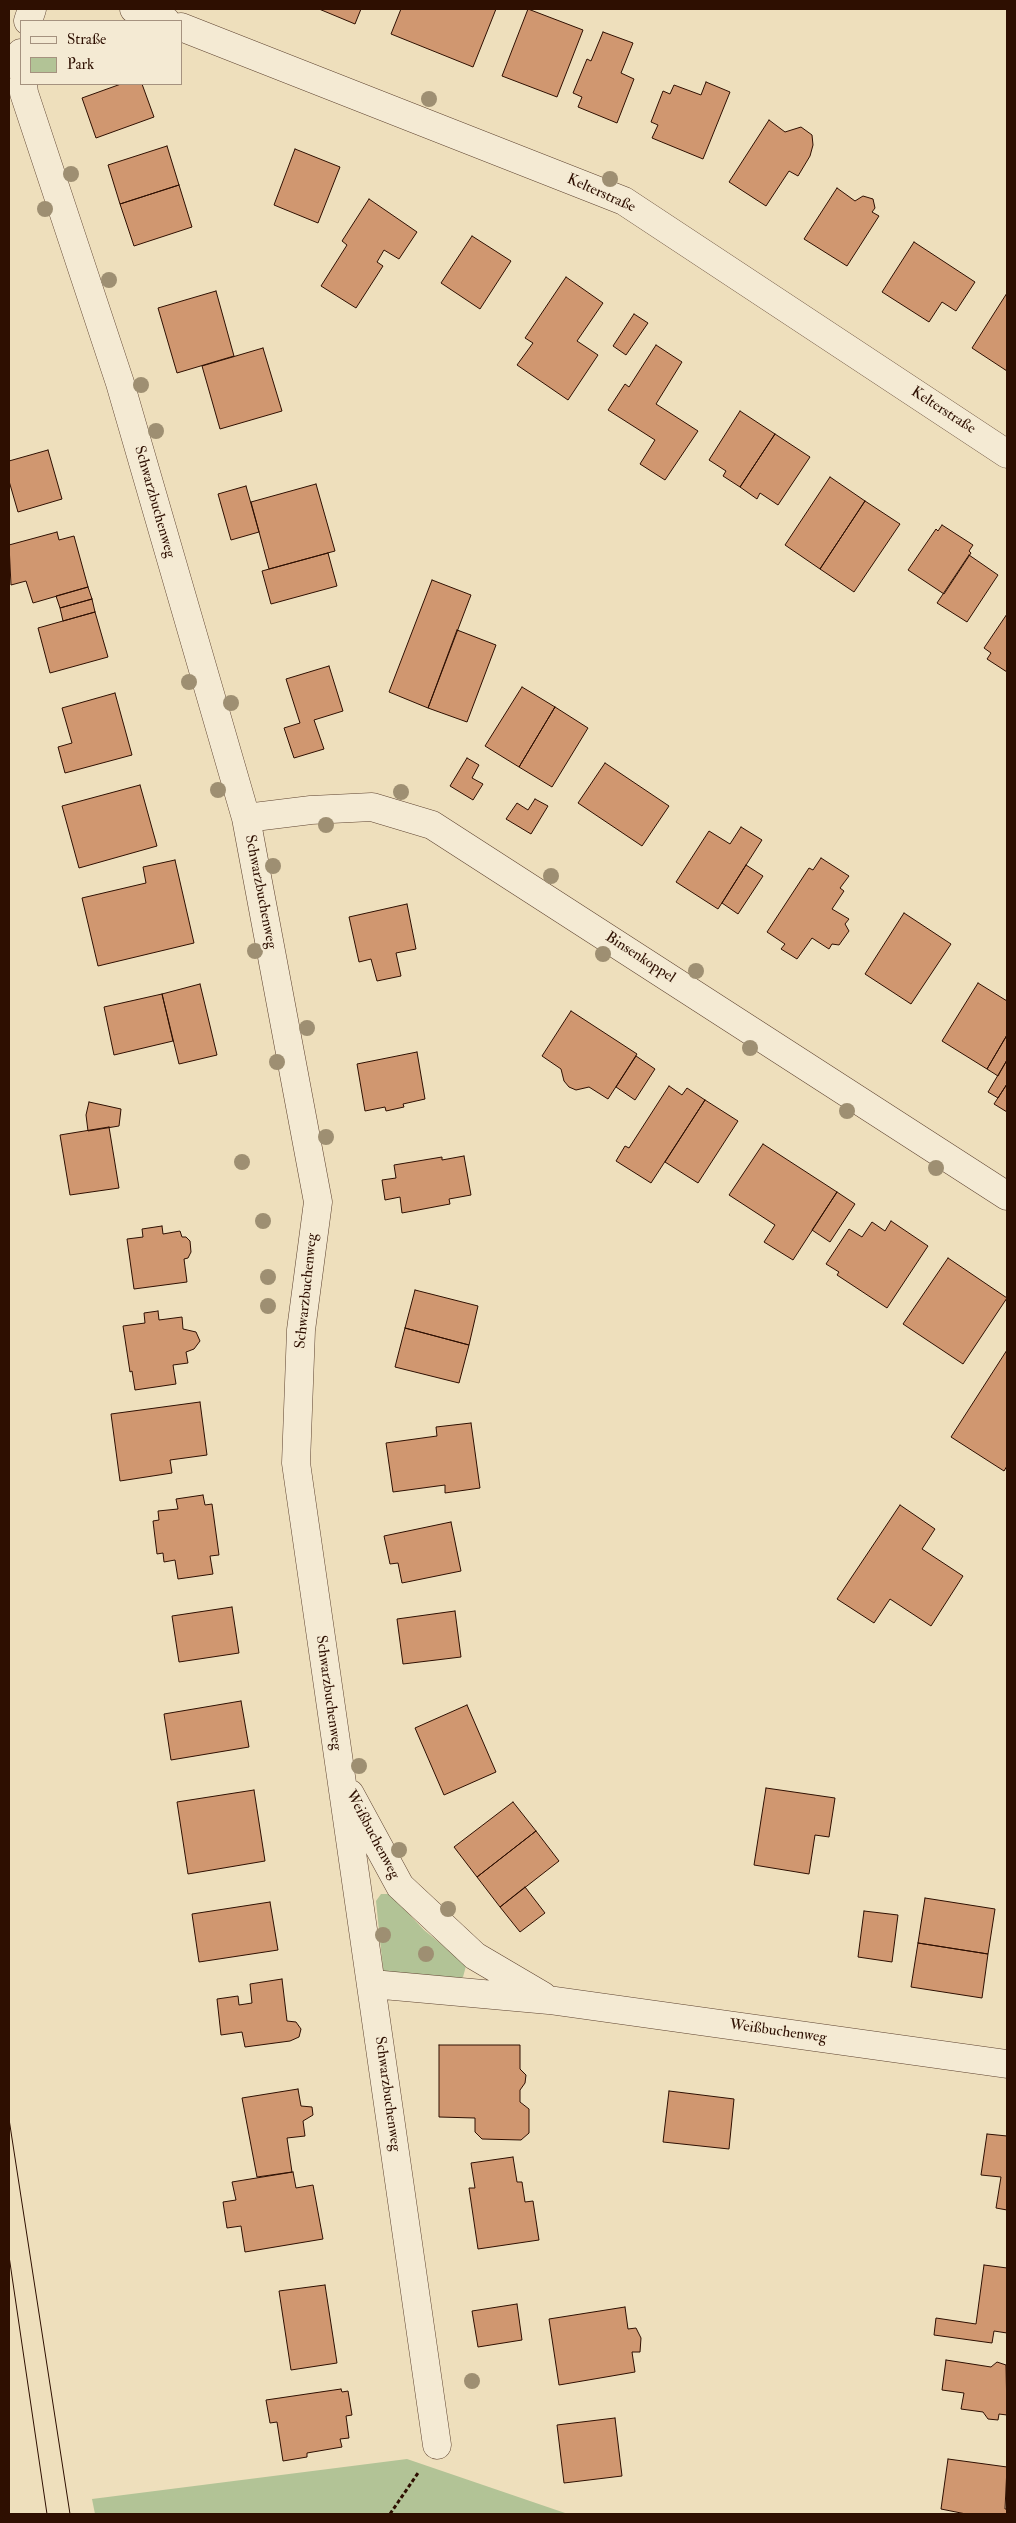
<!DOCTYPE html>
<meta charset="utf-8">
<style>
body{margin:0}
#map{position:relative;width:1016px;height:2523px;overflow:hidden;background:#eedfbc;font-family:"IM FELL Double Pica",serif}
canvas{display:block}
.frame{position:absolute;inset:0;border:10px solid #2e0f01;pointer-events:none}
.legend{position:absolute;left:20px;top:20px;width:162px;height:65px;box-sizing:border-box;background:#f4ead3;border:1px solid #a5927f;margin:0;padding:6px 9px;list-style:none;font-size:15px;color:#2e0f01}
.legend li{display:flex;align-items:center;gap:10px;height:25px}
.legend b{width:25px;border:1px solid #a5927f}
</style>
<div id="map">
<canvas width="1016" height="2523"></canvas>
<div class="frame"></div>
<ul class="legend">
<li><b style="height:6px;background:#f4ead3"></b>Straße</li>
<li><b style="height:14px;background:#b2c396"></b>Park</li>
</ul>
</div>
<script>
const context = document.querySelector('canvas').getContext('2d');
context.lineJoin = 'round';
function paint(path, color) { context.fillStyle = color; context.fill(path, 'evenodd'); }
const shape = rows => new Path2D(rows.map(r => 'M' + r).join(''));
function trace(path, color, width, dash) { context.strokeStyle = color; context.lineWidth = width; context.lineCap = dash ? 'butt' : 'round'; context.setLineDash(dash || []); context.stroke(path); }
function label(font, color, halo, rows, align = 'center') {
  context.font = font + ' "IM FELL Double Pica",serif'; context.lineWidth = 4.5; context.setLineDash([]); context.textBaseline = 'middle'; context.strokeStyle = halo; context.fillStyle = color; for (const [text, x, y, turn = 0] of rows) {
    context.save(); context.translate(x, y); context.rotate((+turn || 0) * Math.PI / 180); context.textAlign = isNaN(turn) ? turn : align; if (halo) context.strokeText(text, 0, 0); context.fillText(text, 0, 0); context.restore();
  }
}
paint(shape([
 [381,1894,390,1894,424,1930,463,1962,466,1966,463,1977,457,1980,387,1975,383,1969,376,1901],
 [407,2459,568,2514,95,2514,92,2499]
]), '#b2c396');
const building = shape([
 [319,9,361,9,355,24,319,9],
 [401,9,496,9,473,67,391,34,401,9],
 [528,9,583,30,557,97,502,76,528,9],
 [603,32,633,43,621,73,634,79,617,123,578,107,582,97,573,93,587,59,591,61,603,32],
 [706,82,730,92,703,159,652,138,658,125,651,122,663,91,670,94,674,85,701,95,706,82],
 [121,84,142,84,154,117,96,138,82,98,121,84],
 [769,120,785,132,801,127,812,135,813,145,810,156,798,176,789,171,766,206,729,182,769,120],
 [167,146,179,185,120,204,108,165,167,146],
 [295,149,340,167,318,223,274,205,295,149],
 [179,185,192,227,134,246,120,204,179,185],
 [837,188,855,201,863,196,873,199,875,208,872,212,879,216,847,266,804,239,837,188],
 [369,199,417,232,399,259,384,250,377,262,383,266,356,308,321,286,347,245,342,241,369,199],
 [472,236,511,261,480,309,441,283,472,236],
 [914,242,975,282,956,311,942,302,929,322,882,292,914,242],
 [566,277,603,303,577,341,598,355,568,400,517,365,533,343,525,338,566,277],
 [216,291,234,356,177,373,158,308,216,291],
 [1007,293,1007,371,972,348,1007,293],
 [634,314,648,323,626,355,613,346,634,314],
 [656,345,682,362,656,404,698,431,665,480,640,464,655,440,608,410,625,384,629,387,656,345],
 [263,348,282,411,220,429,202,366,263,348],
 [740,411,775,434,740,487,723,476,726,471,709,460,740,411],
 [775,434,810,457,778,505,760,493,757,499,740,487,775,434],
 [48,450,62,499,18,512,9,481,9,461,48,450],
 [830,477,865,501,820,569,785,545,830,477],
 [316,484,335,551,269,569,251,502,316,484],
 [246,486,259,532,231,540,218,494,246,486],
 [865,501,900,524,854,592,820,569,865,501],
 [942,525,973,545,969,551,971,553,944,594,908,570,936,529,938,531,942,525],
 [57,532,59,540,74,536,88,587,33,603,26,581,11,585,9,545,57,532],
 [328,553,337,586,271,604,262,571,328,553],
 [969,555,998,575,967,622,937,603,969,555],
 [432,580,471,595,428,708,389,692,432,580],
 [88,587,92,599,60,608,56,596,88,587],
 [92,599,95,612,63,621,60,608,92,599],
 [95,612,108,657,50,673,38,628,95,612],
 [1007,614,1007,672,987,659,991,653,984,648,1007,614],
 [457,630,496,645,467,722,428,708,457,630],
 [329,666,343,711,314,720,324,749,294,758,284,728,300,723,286,679,329,666],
 [522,687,555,707,519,767,485,746,522,687],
 [115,693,132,755,65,773,58,747,72,743,62,708,115,693],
 [555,707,588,728,552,787,519,767,555,707],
 [467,758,479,765,472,778,483,784,473,800,450,786,467,758],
 [605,763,669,806,642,846,578,803,605,763],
 [140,785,157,846,79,868,62,806,140,785],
 [535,799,548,806,531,834,506,819,517,803,528,810,535,799],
 [741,827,762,840,718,909,676,882,709,831,730,844,741,827],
 [821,858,849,876,840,888,844,891,832,909,849,919,845,924,849,931,839,945,832,944,829,949,812,938,797,959,781,949,785,944,767,932,809,868,813,870,821,858],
 [175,860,194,943,98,966,82,898,146,883,143,867,175,860],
 [746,865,763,876,738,914,722,903,746,865],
 [407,904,416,949,396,953,401,976,377,981,371,959,359,962,349,917,407,904],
 [904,913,951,944,911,1004,865,974,904,913],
 [978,983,1007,1001,1007,1035,987,1069,942,1041,978,983],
 [200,984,217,1055,179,1064,162,994,200,984],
 [162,994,173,1041,114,1055,104,1007,162,994],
 [571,1011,637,1054,608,1099,589,1087,576,1090,569,1087,564,1081,561,1069,542,1056,571,1011],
 [1007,1035,1007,1060,998,1076,987,1069,1007,1035],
 [417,1052,425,1099,403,1104,404,1107,386,1111,385,1107,365,1111,357,1064,417,1052],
 [636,1056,655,1069,635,1100,616,1087,636,1056],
 [1007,1060,1007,1084,998,1098,988,1092,1007,1060],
 [1007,1084,1007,1112,994,1104,1007,1084],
 [669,1086,682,1095,687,1088,705,1100,651,1183,616,1161,625,1146,629,1148,669,1086],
 [705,1100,738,1121,698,1183,665,1162,705,1100],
 [89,1102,121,1109,119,1126,88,1131,86,1115,89,1102],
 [109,1127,119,1188,70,1195,60,1135,109,1127],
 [763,1144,837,1192,793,1260,764,1242,775,1225,729,1195,763,1144],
 [464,1156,471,1195,449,1199,450,1204,402,1213,400,1197,385,1200,382,1180,396,1178,394,1165,442,1157,442,1160,464,1156],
 [837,1192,855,1204,830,1242,812,1230,837,1192],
 [891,1221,928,1246,887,1308,837,1275,839,1272,826,1264,849,1229,862,1237,872,1222,885,1231,891,1221],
 [162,1226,163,1234,180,1231,182,1237,186,1237,190,1241,191,1252,188,1258,184,1259,187,1282,134,1289,127,1239,143,1237,142,1229,162,1226],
 [948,1258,1007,1298,963,1364,903,1324,948,1258],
 [415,1290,478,1306,469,1345,405,1328,415,1290],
 [158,1311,159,1320,182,1317,183,1329,196,1332,200,1341,194,1349,186,1352,188,1363,173,1365,176,1384,135,1390,132,1371,130,1372,123,1326,145,1323,144,1313,158,1311],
 [405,1328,469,1345,459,1383,395,1367,405,1328],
 [1007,1350,1007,1466,1004,1471,951,1437,1007,1350],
 [200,1402,207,1455,170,1460,172,1473,120,1481,111,1414,200,1402],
 [471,1423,480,1488,445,1493,445,1485,393,1492,386,1443,437,1436,436,1427,471,1423],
 [203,1495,205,1505,212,1504,219,1555,210,1556,213,1574,178,1579,175,1560,164,1562,163,1553,157,1554,153,1521,159,1520,158,1511,178,1509,176,1499,203,1495],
 [900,1505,935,1529,922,1549,963,1576,931,1626,890,1599,874,1623,837,1599,900,1505],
 [451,1522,461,1571,402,1583,398,1563,390,1564,384,1536,451,1522],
 [232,1607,239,1653,179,1662,172,1616,232,1607],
 [455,1611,461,1657,403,1664,397,1619,455,1611],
 [241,1701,249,1747,171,1760,164,1714,241,1701],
 [467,1705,496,1772,444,1795,415,1728,467,1705],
 [766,1788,835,1798,829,1837,815,1835,809,1874,754,1865,766,1788],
 [254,1790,265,1861,188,1874,177,1802,254,1790],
 [513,1802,536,1831,477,1877,454,1847,513,1802],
 [536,1831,559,1861,500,1907,477,1877,536,1831],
 [525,1887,545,1913,520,1932,500,1907,525,1887],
 [925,1898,995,1909,988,1954,918,1943,925,1898],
 [270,1902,278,1950,199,1962,192,1914,270,1902],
 [864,1911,898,1915,892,1962,858,1957,864,1911],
 [918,1943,988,1954,982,1998,911,1987,918,1943],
 [282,1979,287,2021,296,2022,301,2029,299,2037,290,2041,245,2047,242,2032,221,2035,217,1999,238,1996,239,2005,252,2003,250,1984,282,1979],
 [439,2045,520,2045,520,2069,526,2075,525,2083,520,2090,520,2102,529,2109,529,2133,521,2140,482,2139,475,2132,475,2118,439,2117,439,2045],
 [298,2089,301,2106,312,2107,313,2115,303,2121,305,2136,287,2138,292,2172,257,2177,242,2098,298,2089],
 [669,2091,734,2099,729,2149,663,2142,669,2091],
 [987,2134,1007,2136,1007,2210,996,2208,1001,2177,981,2175,987,2134],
 [513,2157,517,2182,522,2182,525,2202,533,2201,539,2240,478,2249,469,2188,475,2188,471,2163,513,2157],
 [293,2172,296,2188,313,2185,323,2239,245,2252,241,2226,227,2228,223,2202,236,2200,232,2182,293,2172],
 [984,2265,1007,2268,1007,2333,994,2331,992,2343,934,2335,936,2318,976,2324,984,2265],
 [325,2285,337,2363,291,2370,279,2291,325,2285],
 [517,2304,522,2340,478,2347,472,2311,517,2304],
 [625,2307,628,2329,636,2328,641,2338,640,2352,632,2352,635,2372,559,2385,549,2319,625,2307],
 [946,2360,991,2367,997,2362,1006,2365,1007,2415,999,2414,998,2420,988,2419,983,2412,961,2409,964,2393,942,2390,946,2360],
 [341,2389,342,2392,348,2391,352,2415,346,2416,349,2438,340,2439,342,2447,307,2453,307,2457,283,2461,277,2422,270,2423,266,2400,341,2389],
 [615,2418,622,2476,564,2483,557,2425,615,2418],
 [948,2459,1007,2467,1005,2509,1007,2509,1007,2514,966,2514,941,2509,948,2459]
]);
paint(building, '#d09770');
trace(building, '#2e0f01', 1);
const street = shape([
 [134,9,166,21],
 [28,21,32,9],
 [181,27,624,201,1007,454],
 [21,53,21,69],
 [23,84,24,93,120,383,246,818,318,1202,301,1330,296,1463,437,2445],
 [246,818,311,810,372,807,432,825,1007,1196],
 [350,1794,400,1886,475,1956,543,1996],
 [372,1984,549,2000,1007,2064]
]);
trace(street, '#5e4330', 29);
trace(shape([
 [390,2514,418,2473]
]), '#2e0f01', 3, [4, 2.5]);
trace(street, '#f4ead3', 28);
trace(shape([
 [9,2119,70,2514],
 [9,2256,47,2514]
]), '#2e0f01', 1);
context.fillStyle = '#9e8f72';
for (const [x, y] of [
 [429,99],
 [71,174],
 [610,179],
 [45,209],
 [109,280],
 [141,385],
 [156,431],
 [189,682],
 [231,703],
 [218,790],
 [401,792],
 [326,825],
 [273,866],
 [551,876],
 [255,951],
 [603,954],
 [696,971],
 [307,1028],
 [750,1048],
 [277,1062],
 [847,1111],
 [326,1137],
 [242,1162],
 [936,1168],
 [263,1221],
 [268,1277],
 [268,1306],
 [359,1766],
 [399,1850],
 [448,1909],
 [383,1935],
 [426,1954],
 [472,2381]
]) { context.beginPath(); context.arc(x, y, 8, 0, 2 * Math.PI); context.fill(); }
label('15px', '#2e0f01', '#f4ead3', [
 ["Kelterstraße",601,194,24],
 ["Kelterstraße",943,411,33],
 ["Schwarzbuchenweg",154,502,74],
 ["Schwarzbuchenweg",260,892,79],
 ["Binsenkoppel",640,958,33],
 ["Schwarzbuchenweg",307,1291,-84],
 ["Schwarzbuchenweg",328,1693,82],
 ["Weißbuchenweg",372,1835,62],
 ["Weißbuchenweg",778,2032,8],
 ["Schwarzbuchenweg",387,2094,82]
]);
</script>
